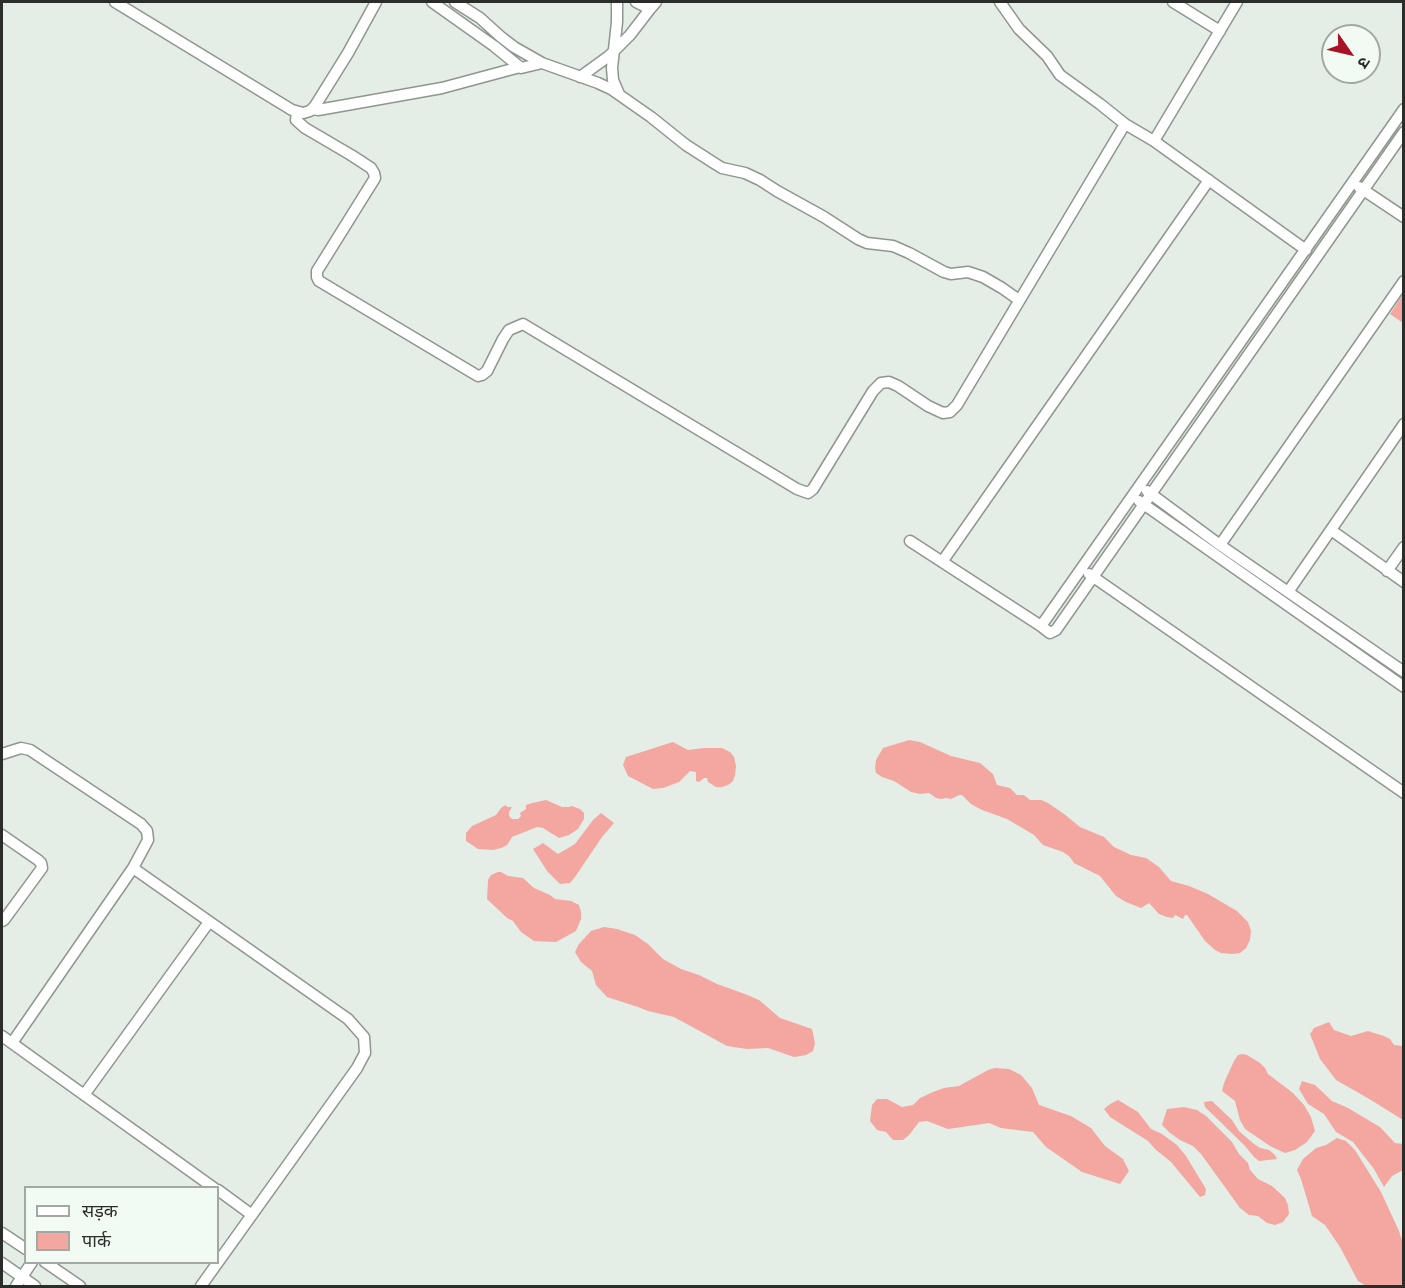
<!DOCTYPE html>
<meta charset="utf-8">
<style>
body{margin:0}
#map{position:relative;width:1405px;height:1288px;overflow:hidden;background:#e5eee6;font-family:"PT Sans Narrow","Noto Sans Devanagari",sans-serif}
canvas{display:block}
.frame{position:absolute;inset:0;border:3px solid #2a2d2a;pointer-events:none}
.legend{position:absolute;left:24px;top:1186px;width:195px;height:78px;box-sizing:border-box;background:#f2fbf3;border:2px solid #a2a9a3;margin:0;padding:8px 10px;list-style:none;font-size:18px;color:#2a2d2a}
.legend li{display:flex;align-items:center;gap:12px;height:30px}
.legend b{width:30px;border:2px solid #a2a9a3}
.north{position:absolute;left:1321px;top:24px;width:60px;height:60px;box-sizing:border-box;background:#f2fbf3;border:2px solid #a2a9a3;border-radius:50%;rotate:124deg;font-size:16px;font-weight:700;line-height:24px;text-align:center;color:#2a2d2a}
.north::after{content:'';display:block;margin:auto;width:21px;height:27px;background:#a91225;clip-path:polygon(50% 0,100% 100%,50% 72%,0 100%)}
</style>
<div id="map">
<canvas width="1405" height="1288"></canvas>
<div class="frame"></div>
<ul class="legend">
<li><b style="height:8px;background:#fff"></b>सड़क</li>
<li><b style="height:16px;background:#f4a6a1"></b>पार्क</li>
</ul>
<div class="north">उ</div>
</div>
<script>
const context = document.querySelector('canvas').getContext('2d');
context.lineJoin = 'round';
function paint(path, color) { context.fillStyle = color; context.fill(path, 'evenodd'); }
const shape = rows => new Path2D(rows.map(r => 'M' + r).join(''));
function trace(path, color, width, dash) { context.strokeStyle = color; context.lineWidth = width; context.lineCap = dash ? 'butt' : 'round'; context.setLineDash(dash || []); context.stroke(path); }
paint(shape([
 [1403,294,1403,323,1390,314],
 [909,740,920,742,951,756,980,763,993,774,997,785,1010,788,1017,795,1024,795,1030,800,1041,800,1048,803,1064,814,1080,827,1104,837,1114,847,1131,855,1146,858,1159,867,1171,881,1189,886,1208,894,1237,911,1248,922,1251,931,1250,940,1246,948,1240,953,1232,954,1221,953,1215,950,1205,941,1187,915,1185,915,1183,919,1175,915,1173,918,1167,917,1159,914,1149,903,1141,908,1126,902,1116,896,1100,876,1074,863,1070,857,1063,852,1043,845,1034,835,1007,819,982,810,971,804,962,795,959,795,951,799,946,798,941,799,936,798,929,793,920,794,911,792,894,781,882,777,876,773,875,768,876,760,883,748],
 [673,742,688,750,704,748,722,748,730,752,734,757,736,766,735,775,733,781,728,785,722,787,716,787,708,782,707,778,704,778,699,782,696,781,696,772,690,771,679,782,663,788,653,789,628,776,623,765,626,757],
 [546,800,562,807,569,807,572,806,580,809,584,813,584,819,578,829,569,835,559,838,543,828,537,827,512,837,507,845,501,848,493,850,478,849,466,841,466,833,472,826,496,815,501,808,504,806,506,805,507,807,512,807,509,812,509,816,512,819,518,819,521,816,520,813,526,809,526,805,532,803],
 [601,813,614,823,602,837,575,877,570,883,560,884,547,871,533,849,543,843,558,854,575,844,593,820],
 [498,872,501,872,508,876,523,878,534,888,550,895,555,899,571,901,579,905,581,912,581,919,576,931,556,942,534,941,521,932,513,921,507,918,487,899,488,880,491,875],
 [604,927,617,929,635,935,648,944,663,959,681,969,699,975,717,984,745,994,759,1000,780,1018,812,1029,815,1043,813,1051,806,1055,794,1057,768,1048,747,1049,727,1046,674,1017,648,1011,638,1007,607,997,596,985,592,971,581,962,575,952,579,944,591,931],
 [1329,1022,1334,1030,1351,1036,1368,1031,1384,1036,1390,1039,1394,1045,1403,1046,1403,1120,1371,1100,1336,1080,1320,1059,1310,1034,1314,1028],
 [1243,1054,1247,1055,1260,1063,1265,1068,1268,1074,1293,1093,1304,1105,1311,1117,1315,1131,1307,1142,1295,1150,1285,1153,1270,1146,1245,1129,1240,1120,1235,1101,1222,1091,1224,1083,1234,1061,1238,1055],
 [995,1068,1009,1069,1021,1075,1032,1088,1039,1105,1071,1116,1091,1128,1105,1146,1123,1159,1129,1171,1120,1184,1082,1172,1046,1147,1033,1132,1001,1128,989,1123,948,1129,927,1121,919,1122,909,1135,903,1140,893,1140,886,1132,877,1130,870,1121,872,1105,877,1099,887,1099,902,1107,913,1105,920,1098,933,1092,944,1088,959,1086,988,1070],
 [1302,1081,1315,1085,1332,1101,1348,1108,1380,1127,1395,1143,1403,1144,1403,1170,1392,1176,1384,1187,1374,1169,1353,1142,1336,1132,1324,1114,1308,1104,1299,1089],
 [1118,1100,1138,1112,1151,1129,1162,1134,1177,1145,1186,1156,1206,1189,1205,1195,1200,1197,1171,1162,1155,1149,1148,1141,1110,1117,1104,1109,1110,1104],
 [1212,1101,1232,1120,1239,1131,1254,1144,1260,1148,1269,1150,1275,1155,1277,1159,1259,1161,1254,1157,1245,1146,1205,1107,1204,1102],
 [1184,1107,1197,1110,1206,1116,1232,1142,1239,1154,1248,1163,1250,1170,1258,1179,1272,1186,1285,1198,1288,1205,1289,1214,1283,1222,1275,1225,1267,1223,1258,1216,1249,1215,1240,1208,1201,1154,1193,1146,1180,1140,1170,1133,1162,1125,1167,1109],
 [1337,1138,1346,1141,1355,1150,1381,1192,1399,1231,1403,1243,1403,1286,1366,1286,1358,1281,1340,1247,1325,1225,1312,1216,1301,1179,1297,1170,1303,1159,1316,1148,1326,1145]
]), '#f4a6a1');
const minor = shape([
 [115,2,292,110,303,113,310,111,315,106,348,53,376,2],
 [432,2,494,46,521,68,542,63,598,83,611,89,651,117,686,145,714,163,722,168,745,173,760,180,777,191,824,217,858,239,867,243,893,246,909,253,944,272,951,274,968,272,983,277,1002,288,1019,300],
 [455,2,480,18,501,37,514,47,542,63],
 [617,2,617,22,612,68,613,80,619,94],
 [636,2,650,9,656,2],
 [1000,2,1019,29,1047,56,1060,75,1100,104,1125,124],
 [1173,2,1220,31],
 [580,77,609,56,630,35,650,9],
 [313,109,318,110,442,88,520,67],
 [1404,109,1041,626,1050,633,1056,630,1404,132],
 [297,112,296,120,305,128,351,155,371,168,374,173,375,178,317,271,317,277,319,281,478,376,482,375,487,371,503,339,509,330,523,324,797,489,808,493,813,489,873,391,881,383,889,382,898,386,928,406,943,413,950,412,957,405,1125,124,1154,141,1306,250],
 [1154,141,1237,2],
 [1359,187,1404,217],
 [1147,491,1220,545,1404,672],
 [1139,501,1404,687],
 [1331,530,1404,582],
 [910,541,1041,626],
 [1220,545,1404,281],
 [942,562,1209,180],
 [1387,571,1404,547],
 [1089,574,1404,793],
 [1288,592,1404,424],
 [2,754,21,748,30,750,141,824,147,831,148,840,133,868,348,1019,364,1037,365,1053,357,1068,201,1286],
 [2,835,38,860,41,863,42,868,4,920,2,921],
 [2,1036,214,1188],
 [12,1043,133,868],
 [84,1095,209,922],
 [218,1190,252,1215],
 [2,1233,26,1249],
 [45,1262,80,1286],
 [2,1263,35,1286],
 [16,1286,32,1262]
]);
trace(minor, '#8e968f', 13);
trace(minor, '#fff', 10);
</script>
